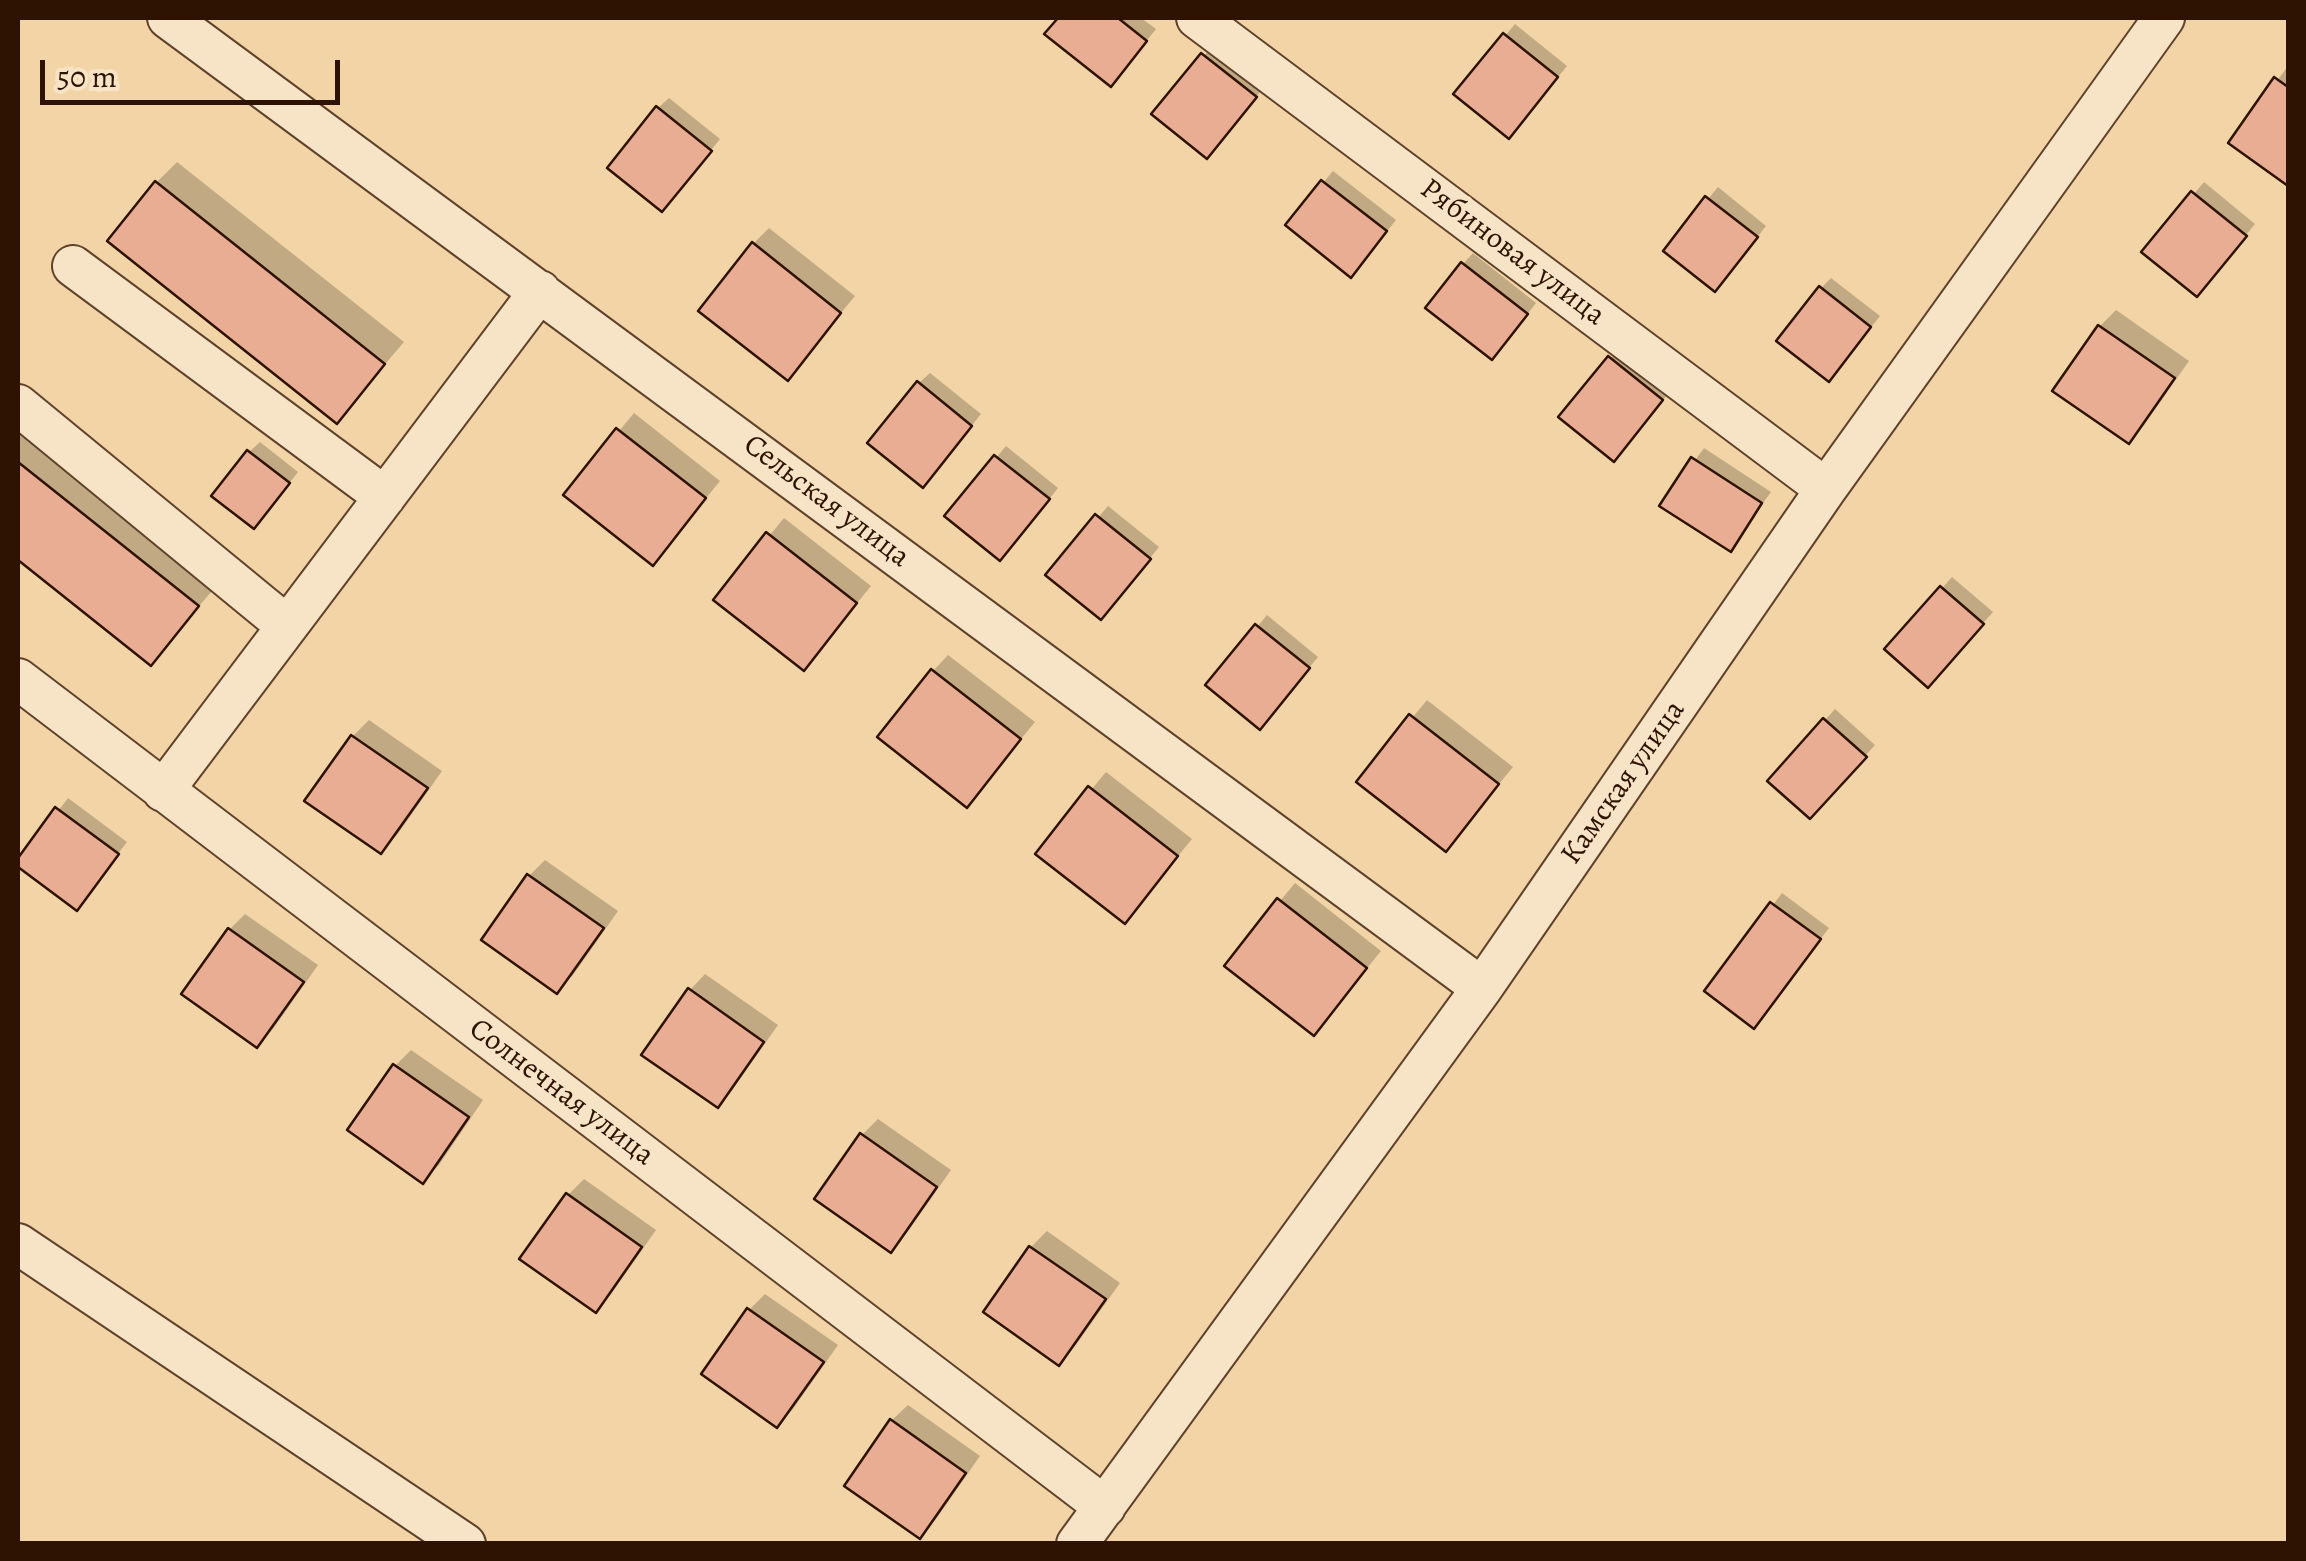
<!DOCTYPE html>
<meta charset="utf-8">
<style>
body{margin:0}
#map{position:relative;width:2306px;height:1561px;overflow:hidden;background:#f2d4a6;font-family:Alegreya,serif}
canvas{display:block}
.frame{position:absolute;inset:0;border:20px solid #2e1202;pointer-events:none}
.scale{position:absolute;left:40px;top:60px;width:300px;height:45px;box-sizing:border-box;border:5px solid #2e1202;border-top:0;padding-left:12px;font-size:30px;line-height:35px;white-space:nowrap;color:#2e1202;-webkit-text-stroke:8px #f7e3c5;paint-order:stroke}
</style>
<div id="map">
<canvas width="2306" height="1561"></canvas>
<div class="frame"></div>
<div class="scale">50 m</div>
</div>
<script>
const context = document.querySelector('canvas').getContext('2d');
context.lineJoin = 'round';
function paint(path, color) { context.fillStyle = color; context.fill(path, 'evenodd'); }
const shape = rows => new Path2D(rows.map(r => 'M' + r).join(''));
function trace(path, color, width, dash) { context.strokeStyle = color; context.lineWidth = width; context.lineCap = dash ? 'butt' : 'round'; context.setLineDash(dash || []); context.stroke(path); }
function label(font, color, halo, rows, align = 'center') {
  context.font = font + ' Alegreya,serif'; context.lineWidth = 9; context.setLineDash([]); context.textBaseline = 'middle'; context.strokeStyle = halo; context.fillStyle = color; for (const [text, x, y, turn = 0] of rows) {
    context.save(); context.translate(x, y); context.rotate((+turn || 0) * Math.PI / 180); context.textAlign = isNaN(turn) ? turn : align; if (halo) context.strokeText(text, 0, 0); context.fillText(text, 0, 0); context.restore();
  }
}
paint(shape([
 [1061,18,1141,18,1156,29,1121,73,1048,34],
 [1515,24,1567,66,1519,125,1457,94],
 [1214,44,1265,86,1217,145,1155,114],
 [2288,66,2288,183,2231,143],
 [669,98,720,139,672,199,658,108],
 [177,162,404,342,337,420,156,183],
 [1333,171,1396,220,1361,264,1288,225],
 [2204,182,2255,224,2207,283,2145,252],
 [1718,187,1766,226,1725,278,1666,250],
 [769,228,855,296,788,377,753,244],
 [1473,253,1536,303,1502,347,1463,264],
 [1831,278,1880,316,1839,368,1821,288],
 [2116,310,2189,361,2144,425,2128,441,2056,390,2100,326],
 [1621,347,1672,389,1624,448,1562,417],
 [930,373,981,414,933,474,919,383],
 [634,413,720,481,653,563,566,495],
 [18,425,218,584,151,662,18,557],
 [260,442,298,472,264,515,249,452],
 [1006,446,1058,488,1010,548,948,516],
 [1704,448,1771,492,1730,549,1663,505],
 [1108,506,1159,547,1111,606,1049,575],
 [784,518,871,586,804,668,717,600],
 [1952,577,1993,612,1938,674,1888,649],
 [1267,615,1318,657,1270,716,1209,685],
 [948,655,1035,722,967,804,933,671],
 [1427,700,1513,767,1445,849,1359,782],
 [1835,709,1875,745,1820,806,1770,781],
 [369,720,442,771,397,835,381,851,353,736],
 [1106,772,1192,839,1125,921,1038,854],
 [68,798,127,842,76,908,18,864],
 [545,860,618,911,573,975,557,991,529,876],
 [1295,883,1381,951,1314,1033,1227,965],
 [1782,893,1829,928,1754,1025,1708,991],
 [245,914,318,965,273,1029,257,1045,229,930],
 [705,974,778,1025,733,1089,717,1105,690,990],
 [411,1050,483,1100,439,1165,423,1180,395,1066],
 [878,1119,951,1170,906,1234,890,1250,862,1135],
 [584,1179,656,1230,611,1294,595,1310,568,1195],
 [1047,1231,1120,1283,1075,1346,1059,1362,986,1311,1031,1247],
 [765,1294,838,1345,793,1409,777,1425,749,1310],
 [908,1405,980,1456,936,1519,920,1535,892,1420]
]), '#0003');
const building = shape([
 [1058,18,1118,18,1147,41,1111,87,1044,34,1058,18],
 [1503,33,1558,77,1509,139,1453,94,1503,33],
 [1201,53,1257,97,1207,159,1151,114,1201,53],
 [2274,77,2288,87,2288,186,2228,143,2274,77],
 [656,106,712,151,662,212,607,168,656,106],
 [1321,180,1387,231,1351,278,1285,225,1321,180],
 [155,181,385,364,337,424,107,241,155,181],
 [2191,191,2247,236,2197,297,2141,252,2191,191],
 [1705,196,1758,237,1715,292,1663,251,1705,196],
 [752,242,841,313,788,381,698,311,752,242],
 [1461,262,1528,314,1492,360,1425,308,1461,262],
 [1819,286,1871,327,1829,382,1776,341,1819,286],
 [2098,325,2175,378,2129,444,2052,391,2098,325],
 [1608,356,1663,400,1614,462,1558,417,1608,356],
 [917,381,972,426,923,488,867,443,917,381],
 [616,428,706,498,653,566,563,495,616,428],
 [247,450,290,483,254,529,211,496,247,450],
 [994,455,1050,499,1000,561,944,516,994,455],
 [1691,457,1762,503,1731,552,1659,506,1691,457],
 [18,462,199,606,151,666,18,560,18,462],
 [1095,514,1151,559,1101,620,1045,575,1095,514],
 [766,532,857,603,804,671,713,600,766,532],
 [1940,586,1984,624,1928,688,1884,649,1940,586],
 [1255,624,1310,668,1260,730,1205,685,1255,624],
 [931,669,1021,739,967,808,877,737,931,669],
 [1409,714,1499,784,1446,852,1356,782,1409,714],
 [1823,718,1867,757,1810,819,1767,781,1823,718],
 [351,735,428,788,381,854,304,801,351,735],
 [1088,786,1178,856,1125,924,1035,854,1088,786],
 [55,807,119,854,77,911,18,867,18,858,55,807],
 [527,874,604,928,557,994,481,940,527,874],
 [1277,898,1367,968,1314,1036,1224,966,1277,898],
 [1770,902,1821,939,1754,1029,1704,991,1770,902],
 [228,928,304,982,257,1048,181,994,228,928],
 [688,988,764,1042,718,1108,641,1055,688,988],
 [393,1064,469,1117,423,1184,347,1130,393,1064],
 [860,1133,937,1187,891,1253,814,1199,860,1133],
 [566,1193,642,1247,596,1313,519,1259,566,1193],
 [1029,1246,1106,1299,1059,1366,983,1312,1029,1246],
 [747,1308,824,1362,777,1428,701,1374,747,1308],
 [890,1419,966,1473,920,1539,844,1486,890,1419]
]);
paint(building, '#e9ad93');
trace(building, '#2e1202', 2.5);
const minor = shape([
 [168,18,1482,988],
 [1197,18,1826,489],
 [73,266,385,497],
 [18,405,287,626],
 [18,679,1105,1507],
 [163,791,540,291],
 [18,1244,465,1544],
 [1077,1544,1482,988,1826,489,2164,18]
]);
trace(minor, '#5f422b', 44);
trace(minor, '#f7e3c5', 40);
label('30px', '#2e1202', '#f7e3c5', [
 ["Рябиновая улица",1512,253,37],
 ["Сельская улица",826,502,37],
 ["Камская улица",1624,783,-55],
 ["Солнечная улица",561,1093,37]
]);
</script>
